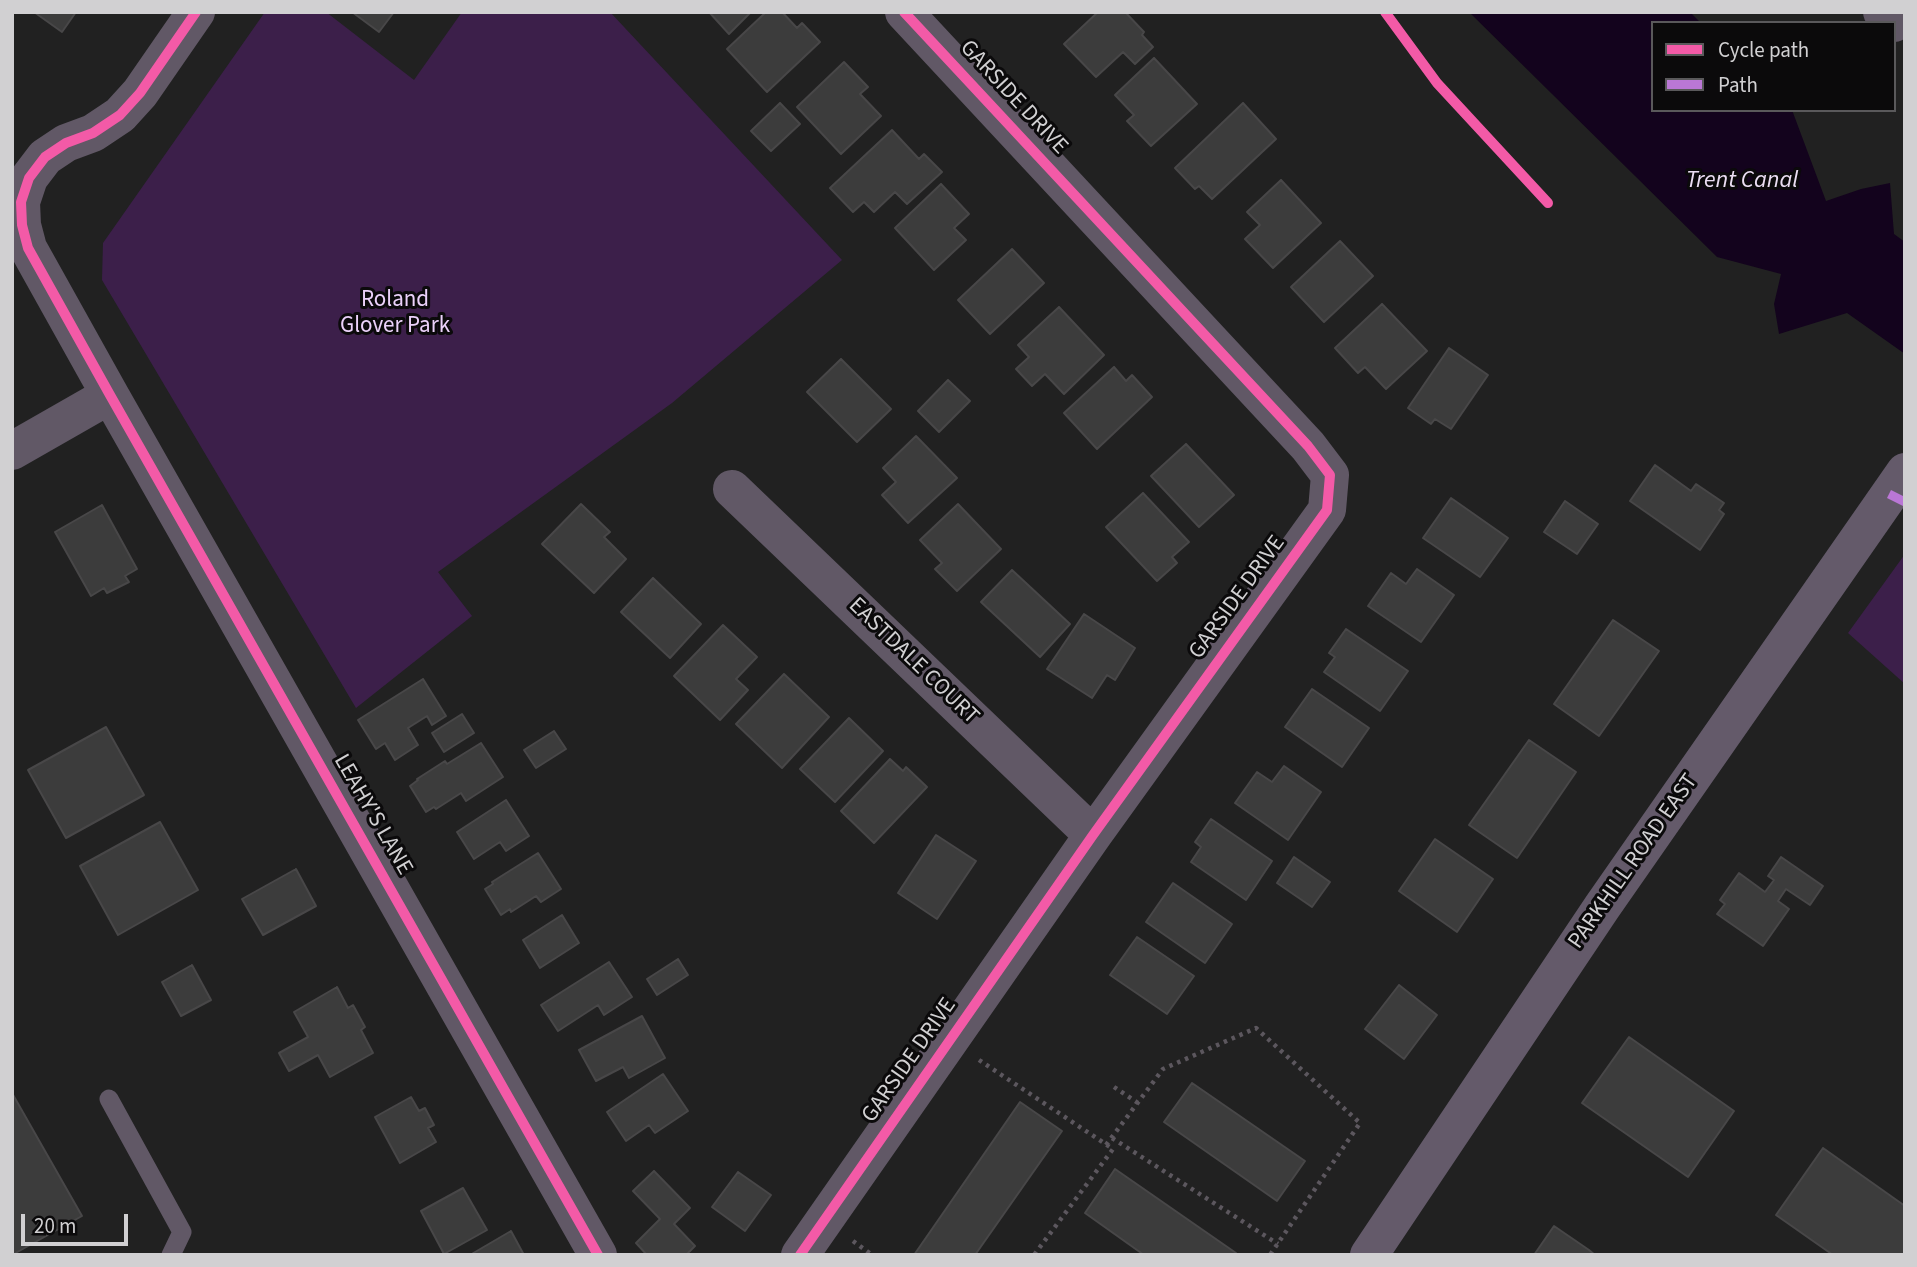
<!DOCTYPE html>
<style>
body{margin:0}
#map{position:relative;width:1917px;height:1267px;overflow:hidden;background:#212121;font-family:"Source Sans 3",sans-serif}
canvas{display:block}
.frame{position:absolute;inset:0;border:14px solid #d1d0d2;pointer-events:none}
.legend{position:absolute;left:1651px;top:21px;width:245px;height:91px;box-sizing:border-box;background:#0b0a0b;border:2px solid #5a595b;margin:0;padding:9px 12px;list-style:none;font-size:21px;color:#d1d0d2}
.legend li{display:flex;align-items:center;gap:14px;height:35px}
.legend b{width:35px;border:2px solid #5a595b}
.scale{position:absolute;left:21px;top:1214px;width:107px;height:32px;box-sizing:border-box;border:4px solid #d1d0d2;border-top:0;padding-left:9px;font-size:21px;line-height:24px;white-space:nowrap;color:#d1d0d2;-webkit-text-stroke:5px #0b0a0b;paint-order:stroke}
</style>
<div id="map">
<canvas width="1917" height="1267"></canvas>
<div class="frame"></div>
<ul class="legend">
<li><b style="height:9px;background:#f35aa7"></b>Cycle path</li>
<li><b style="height:9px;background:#ba77d6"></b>Path</li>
</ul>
<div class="scale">20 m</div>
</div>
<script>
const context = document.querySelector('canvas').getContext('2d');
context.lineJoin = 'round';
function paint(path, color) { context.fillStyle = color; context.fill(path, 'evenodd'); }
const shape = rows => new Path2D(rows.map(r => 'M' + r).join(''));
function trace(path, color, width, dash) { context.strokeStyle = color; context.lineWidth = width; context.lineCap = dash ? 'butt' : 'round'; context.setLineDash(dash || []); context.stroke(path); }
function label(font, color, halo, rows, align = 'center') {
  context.font = font + ' "Source Sans 3",sans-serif'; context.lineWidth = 6; context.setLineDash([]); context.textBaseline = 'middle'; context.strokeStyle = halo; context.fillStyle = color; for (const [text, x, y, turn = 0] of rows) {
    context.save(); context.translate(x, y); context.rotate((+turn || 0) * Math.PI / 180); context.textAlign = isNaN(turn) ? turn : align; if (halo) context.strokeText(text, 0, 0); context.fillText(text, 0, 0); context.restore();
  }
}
paint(shape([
 [265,12,326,12,414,80,462,12,610,12,842,260,672,403,438,572,472,616,356,708,102,280,103,243],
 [1905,554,1905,684,1848,633]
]), '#3c1f4a');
paint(shape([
 [1469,12,1690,12,1701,23,1653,23,1653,110,1792,110,1826,201,1861,189,1890,183,1894,234,1905,242,1905,354,1847,313,1779,334,1774,304,1781,274,1717,257]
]), '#13031d');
const building = shape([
 [34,12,76,12,62,32,34,12],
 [352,12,394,12,379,32,352,12],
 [709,12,751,12,729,34,709,12],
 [766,12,782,12,797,28,802,23,820,42,767,92,727,49,766,12],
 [1098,12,1125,12,1144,32,1142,35,1153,47,1135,64,1123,52,1096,77,1064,44,1098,12],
 [1154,58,1197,104,1151,146,1127,121,1134,115,1115,95,1154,58],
 [844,62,868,87,860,94,881,116,841,154,797,107,844,62],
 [780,103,800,124,771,151,751,131,780,103],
 [1243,103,1276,139,1212,199,1199,186,1195,189,1175,168,1243,103],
 [892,130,919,159,924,154,942,172,907,204,895,192,874,212,864,202,853,212,830,188,892,130],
 [1281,180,1321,223,1273,268,1245,239,1260,225,1247,212,1281,180],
 [941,184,969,214,954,228,966,240,934,270,895,228,941,184],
 [1340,241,1373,276,1324,322,1291,287,1340,241],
 [1012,249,1044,283,990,334,958,300,1012,249],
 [1382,304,1427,351,1386,389,1365,367,1358,373,1335,348,1382,304],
 [1059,307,1104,355,1064,394,1045,374,1032,386,1016,369,1029,357,1018,345,1059,307],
 [1449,348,1488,375,1451,429,1435,419,1431,424,1408,408,1449,348],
 [841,359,891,409,857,442,807,392,841,359],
 [1114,367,1126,381,1132,375,1152,397,1097,449,1064,413,1114,367],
 [948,380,970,401,939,432,918,411,948,380],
 [916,436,957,478,908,523,882,495,896,482,883,468,916,436],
 [1186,444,1234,495,1199,527,1151,476,1186,444],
 [1655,465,1691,491,1696,484,1724,503,1719,510,1724,514,1700,550,1630,501,1655,465],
 [1143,493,1189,542,1172,557,1177,563,1157,581,1106,527,1143,493],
 [1451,498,1508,538,1480,577,1423,538,1451,498],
 [1565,501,1598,524,1577,554,1544,532,1565,501],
 [581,504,610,532,604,537,626,559,594,593,542,544,581,504],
 [958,504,1001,549,957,591,935,569,942,563,920,540,958,504],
 [102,505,137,569,125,576,129,582,107,593,104,588,91,596,55,532,102,505],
 [1417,569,1454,595,1421,642,1368,606,1391,573,1406,584,1417,569],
 [1012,570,1070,624,1040,657,981,602,1012,570],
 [653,578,701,624,670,658,621,612,653,578],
 [1084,614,1135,648,1115,680,1107,675,1092,698,1047,669,1084,614],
 [1613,620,1659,651,1599,736,1554,704,1613,620],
 [723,625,757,657,736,679,748,690,720,720,674,676,723,625],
 [1346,629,1408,671,1380,711,1324,672,1335,657,1329,653,1346,629],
 [784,674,829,717,782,768,736,724,784,674],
 [423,679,446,716,432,725,427,716,408,728,418,745,395,760,385,743,376,749,358,720,423,679],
 [1312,689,1369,728,1342,767,1285,727,1312,689],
 [462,714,474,733,444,752,432,733,462,714],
 [849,718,883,751,835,802,800,769,849,718],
 [106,727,144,795,66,838,28,770,106,727],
 [554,731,566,749,536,768,524,750,554,731],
 [1529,740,1576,772,1517,858,1469,825,1529,740],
 [481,743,503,777,466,801,461,793,436,809,434,807,426,812,410,786,418,780,417,779,445,761,447,764,481,743],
 [890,759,903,771,906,767,927,787,874,843,841,811,890,759],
 [1284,766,1321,792,1288,840,1235,803,1257,772,1272,782,1284,766],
 [506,800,529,836,506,851,500,842,474,859,457,832,506,800],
 [1211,819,1272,861,1246,900,1191,862,1201,847,1195,842,1211,819],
 [160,822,198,890,118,935,80,866,160,822],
 [936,835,976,861,937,919,898,893,936,835],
 [1435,839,1493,879,1457,932,1399,891,1435,839],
 [538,853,561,889,541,902,536,896,511,912,510,909,501,915,485,889,493,884,492,882,538,853],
 [1294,857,1330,882,1312,907,1277,883,1294,857],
 [1781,857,1823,886,1810,905,1786,889,1778,901,1789,909,1763,946,1717,914,1725,904,1720,900,1739,873,1765,892,1774,880,1768,876,1781,857],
 [296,869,316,906,263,935,242,899,296,869],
 [1173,883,1232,924,1205,963,1146,922,1173,883],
 [562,915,579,943,540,968,523,940,562,915],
 [1137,937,1194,976,1167,1014,1110,975,1137,937],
 [678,959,688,975,657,995,647,979,678,959],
 [609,962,632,997,604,1015,598,1005,558,1031,541,1005,609,962],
 [192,965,211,1000,181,1016,162,982,192,965],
 [1399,985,1437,1015,1404,1059,1365,1029,1399,985],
 [337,987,348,1008,353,1005,365,1027,361,1030,373,1053,330,1077,318,1055,289,1071,279,1053,308,1037,294,1012,337,987],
 [642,1016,665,1058,629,1078,623,1067,596,1081,579,1050,642,1016],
 [1629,1037,1734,1111,1688,1177,1582,1103,1629,1037],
 [663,1074,688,1111,655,1133,649,1125,626,1141,607,1112,663,1074],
 [1192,1083,1305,1161,1277,1201,1164,1122,1192,1083],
 [12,1093,82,1216,12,1255,12,1093],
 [411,1097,419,1111,425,1108,434,1125,428,1128,436,1142,400,1163,375,1117,411,1097],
 [1020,1102,1062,1131,975,1255,914,1255,1020,1102],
 [1823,1148,1905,1206,1905,1255,1833,1255,1776,1215,1823,1148],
 [1115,1169,1236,1253,1235,1255,1144,1255,1085,1213,1115,1169],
 [654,1171,690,1208,674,1224,695,1246,686,1255,647,1255,636,1243,660,1219,633,1191,654,1171],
 [738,1172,771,1195,745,1231,712,1207,738,1172],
 [463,1188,487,1230,444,1254,421,1211,463,1188],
 [1554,1226,1589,1250,1595,1255,1534,1255,1554,1226],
 [511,1231,524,1255,470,1255,511,1231]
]);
paint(building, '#3c3c3c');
trace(building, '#484748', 2);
trace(shape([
 [979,1060,1113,1149,1034,1255],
 [1114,1087,1138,1103],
 [1112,1138,1278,1244],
 [1106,1145,1163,1069,1256,1028,1360,1123,1270,1255],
 [853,1241,872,1255]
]), '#5c575e', 4.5, [3.5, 5]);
trace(shape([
 [109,1099,182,1232,171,1255]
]), '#615866', 19);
trace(shape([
 [196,12,140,93,120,115,93,133,66,143,45,157,29,178,21,202,22,225,28,248,110,395,598,1255],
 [1882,12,1894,23],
 [12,451,110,395],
 [732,489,1093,835],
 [800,1255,1093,835,1327,510,1330,475,1308,446,904,12]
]), '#615866', 38);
trace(shape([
 [1369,1255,1602,907,1905,472]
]), '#645a6a', 38);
trace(shape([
 [1889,494,1905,502]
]), '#ba77d6', 9, [18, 9]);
trace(shape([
 [196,12,140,93,120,115,93,133,66,143,45,157,29,178,21,202,22,225,28,248,110,395,598,1255],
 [1385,12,1437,83,1548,203],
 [800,1255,1093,835,1327,510,1330,475,1308,446,904,12]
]), '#f35aa7', 10);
label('23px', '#d1d0d2', '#0b0a0b', [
 ["GARSIDE DRIVE",1013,98,47],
 ["GARSIDE DRIVE",1238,598,-54],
 ["EASTDALE COURT",913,662,44],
 ["LEAHY'S LANE",372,815,60],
 ["PARKHILL ROAD EAST",1634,862,-55],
 ["GARSIDE DRIVE",910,1061,-55]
]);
label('23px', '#ebd1fa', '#0b0a0b', [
 ["Roland",395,301],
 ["Glover Park",395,327]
]);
label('italic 24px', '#ebdef3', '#0b0a0b', [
 ["Trent Canal",1742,182]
]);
</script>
